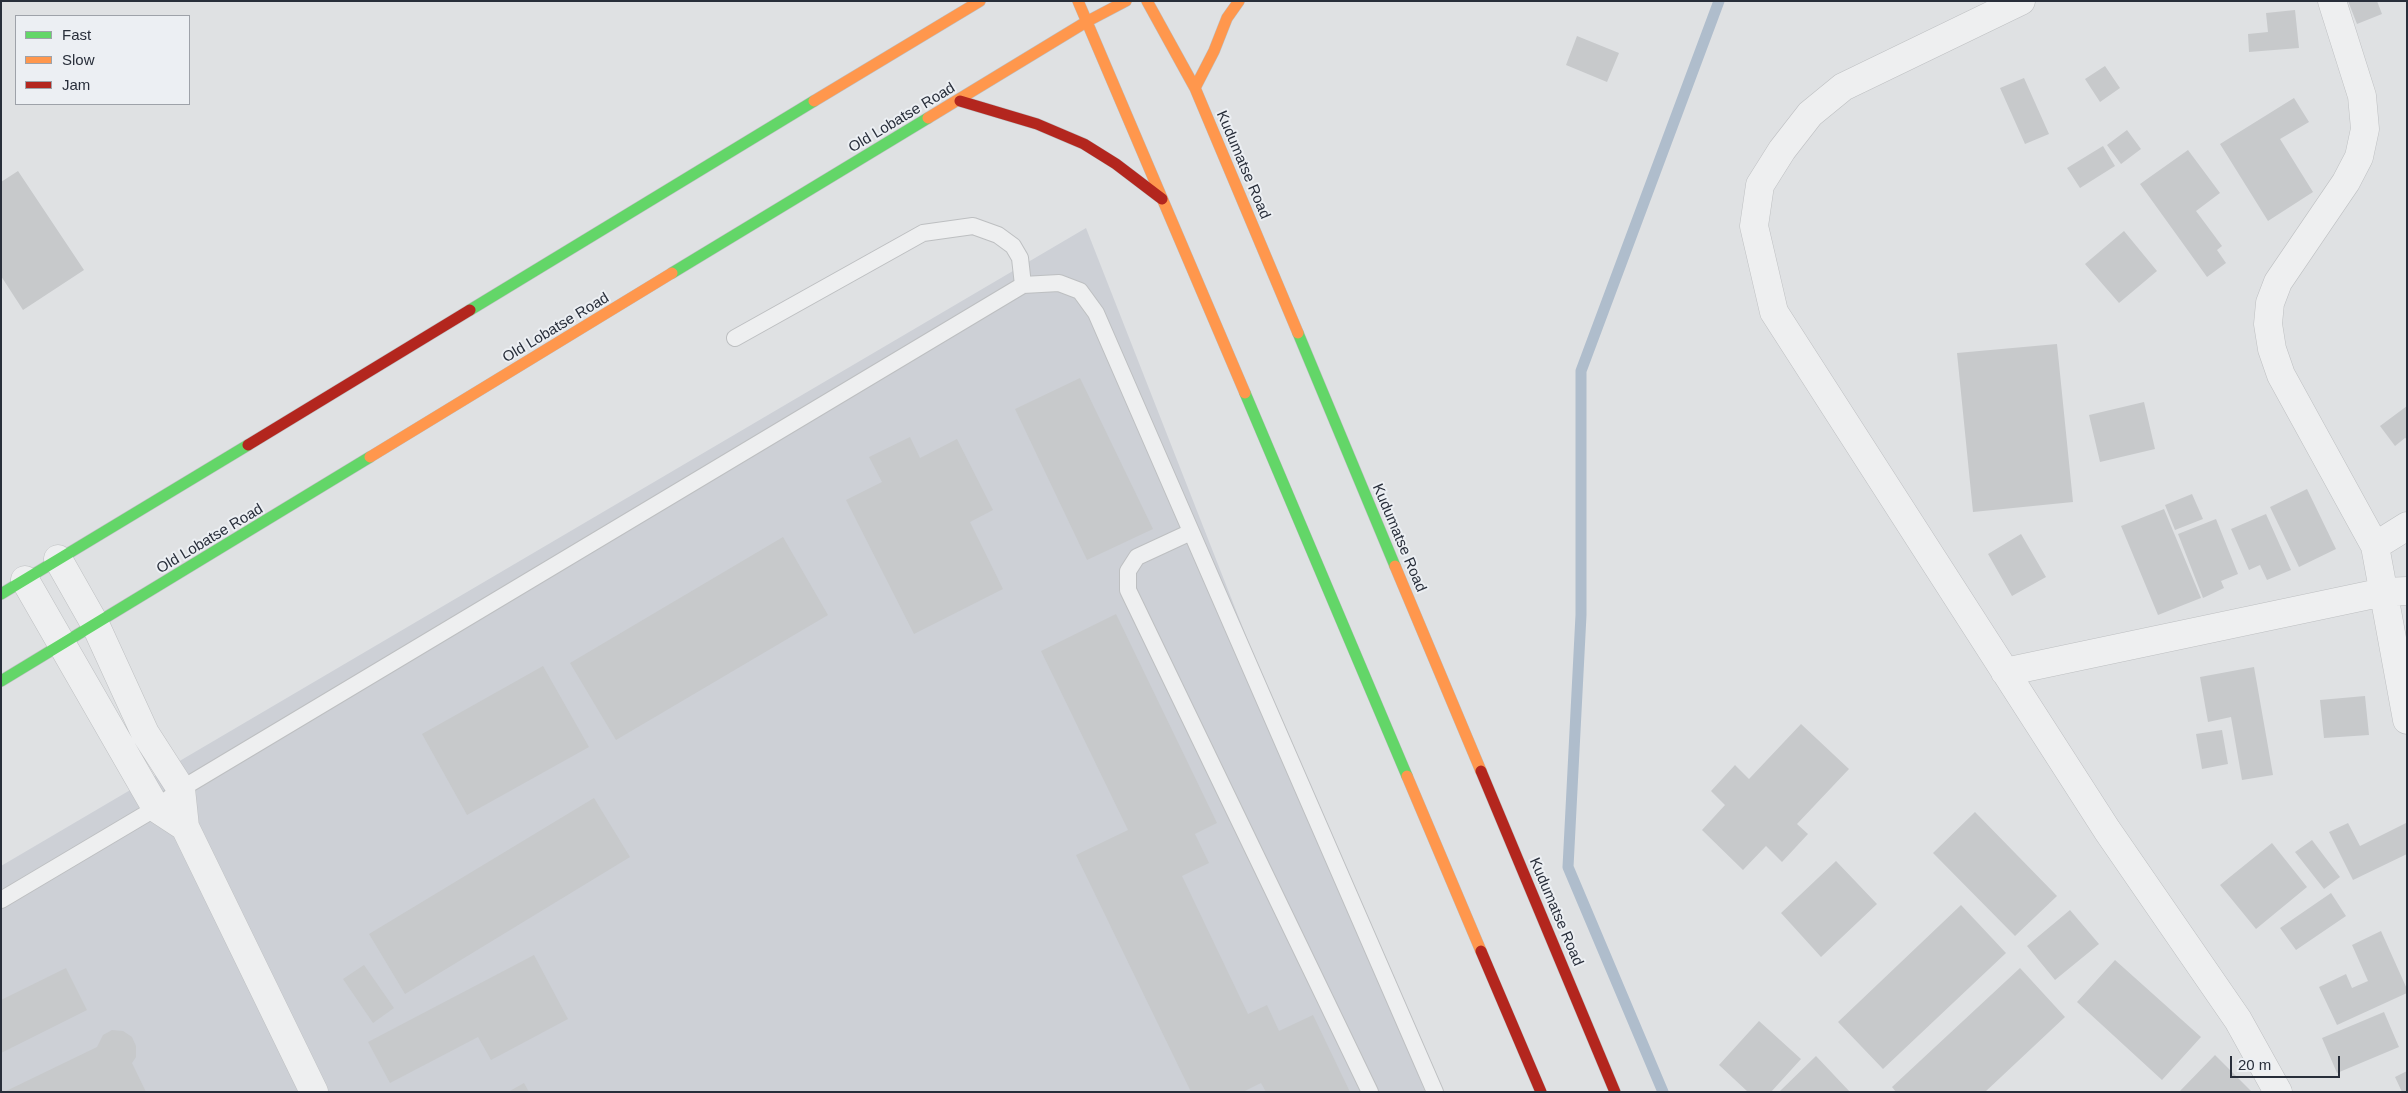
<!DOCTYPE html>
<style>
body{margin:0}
#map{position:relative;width:2408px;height:1093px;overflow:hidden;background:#dfe1e3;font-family:Arial,sans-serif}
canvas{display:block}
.frame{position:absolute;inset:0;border:2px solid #282e3a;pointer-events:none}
.legend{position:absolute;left:15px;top:15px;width:175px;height:90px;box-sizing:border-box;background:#eceff3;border:1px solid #9ea2a9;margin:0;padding:6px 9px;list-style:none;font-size:15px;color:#282e3a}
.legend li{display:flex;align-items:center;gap:10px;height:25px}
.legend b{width:25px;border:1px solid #9ea2a9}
.scale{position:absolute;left:2230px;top:1056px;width:110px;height:22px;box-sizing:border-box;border:2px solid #282e3a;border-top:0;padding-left:6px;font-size:15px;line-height:18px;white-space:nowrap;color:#282e3a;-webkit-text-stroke:4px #eceff3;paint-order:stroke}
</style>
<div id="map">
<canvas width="2408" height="1093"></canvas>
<div class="frame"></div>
<ul class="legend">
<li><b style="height:6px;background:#63d668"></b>Fast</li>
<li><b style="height:6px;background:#ff974d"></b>Slow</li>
<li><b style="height:6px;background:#b3261e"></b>Jam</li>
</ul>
<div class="scale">20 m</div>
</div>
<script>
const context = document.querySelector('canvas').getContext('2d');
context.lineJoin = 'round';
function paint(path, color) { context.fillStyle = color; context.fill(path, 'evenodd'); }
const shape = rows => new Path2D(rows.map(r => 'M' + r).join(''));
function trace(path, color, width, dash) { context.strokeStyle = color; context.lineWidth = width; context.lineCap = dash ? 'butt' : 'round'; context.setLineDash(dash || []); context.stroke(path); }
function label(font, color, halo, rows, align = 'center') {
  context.font = font + ' Arial,sans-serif'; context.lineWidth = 4; context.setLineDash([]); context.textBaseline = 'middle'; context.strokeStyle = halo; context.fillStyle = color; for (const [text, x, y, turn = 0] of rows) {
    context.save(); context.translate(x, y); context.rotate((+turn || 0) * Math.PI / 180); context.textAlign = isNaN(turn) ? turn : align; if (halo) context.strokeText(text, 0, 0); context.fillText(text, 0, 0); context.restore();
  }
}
paint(shape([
 [1086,228,1425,1092,1,1092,1,866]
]), '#cdd0d6');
trace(shape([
 [1663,1092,1568,867,1581,615,1581,371,1719,1]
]), '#afbdcc', 11);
paint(shape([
 [2348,1,2377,1,2382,14,2357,24],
 [2295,10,2299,48,2249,52,2248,34,2268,32,2266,13],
 [1577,36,1619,53,1607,82,1566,65],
 [2105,66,2120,88,2100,102,2085,79],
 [2024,78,2049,134,2025,144,2000,88],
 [2294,98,2309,122,2280,139,2313,192,2268,221,2220,144],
 [2127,130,2141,149,2121,164,2107,145],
 [2103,146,2115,166,2080,188,2067,168],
 [2188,150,2220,193,2196,211,2222,246,2217,250,2226,263,2207,277,2140,184],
 [18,171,84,270,23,310,1,276,1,182],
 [2124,231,2157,271,2119,303,2085,264],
 [2057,344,2073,502,1973,512,1957,353],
 [1080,378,1153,529,1087,560,1015,409],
 [2144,402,2155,449,2100,462,2089,415],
 [2407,406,2407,439,2405,438,2395,446,2380,426],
 [910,437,920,458,957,439,993,510,970,522,1003,589,914,634,846,500,882,482,869,457],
 [2307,489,2336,549,2299,567,2270,507],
 [2192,494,2203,519,2175,530,2165,505],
 [2164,509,2201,598,2158,615,2121,526],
 [2266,514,2291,570,2267,580,2260,565,2249,570,2231,529],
 [2216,519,2238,574,2221,581,2224,588,2203,598,2178,534],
 [2021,534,2046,577,2012,596,1988,554],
 [783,537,828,615,616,740,570,663],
 [1116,614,1217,823,1195,834,1209,863,1182,876,1248,1014,1267,1005,1279,1031,1313,1015,1350,1092,1266,1092,1261,1083,1243,1092,1191,1092,1076,855,1128,830,1041,651],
 [543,666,589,747,467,815,422,734],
 [2254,667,2273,775,2242,780,2231,717,2208,722,2200,677],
 [2365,696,2369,735,2324,738,2320,700],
 [1801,724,1849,769,1797,824,1808,834,1782,862,1766,846,1743,870,1702,830,1725,805,1711,791,1735,765,1749,779],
 [2222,730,2228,764,2202,769,2196,734],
 [594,798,630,857,405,994,369,934],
 [1975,812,2057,896,2015,936,1933,853],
 [2348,823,2360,846,2406,823,2407,854,2353,880,2329,832],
 [2312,840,2340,877,2324,889,2295,852],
 [2272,843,2307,887,2256,929,2220,885],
 [1836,861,1877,904,1821,957,1781,913],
 [2331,893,2346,916,2296,950,2280,928],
 [1961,905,2006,953,1883,1069,1838,1022],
 [2070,910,2099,944,2055,980,2027,946],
 [2381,931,2407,989,2407,993,2337,1025,2319,987,2346,974,2352,988,2368,981,2352,945],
 [534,955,568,1019,491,1060,478,1037,390,1083,368,1042],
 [2115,960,2201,1037,2162,1080,2077,1002],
 [364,965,394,1008,373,1023,343,979],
 [66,968,87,1010,1,1053,1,1000],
 [2020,968,2065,1017,1985,1092,1896,1092,1892,1087],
 [2384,1012,2399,1047,2337,1073,2322,1038],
 [1759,1021,1801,1059,1771,1092,1748,1092,1719,1065],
 [112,1030,123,1031,132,1037,136,1046,136,1057,132,1063,146,1092,4,1092,97,1047,103,1035],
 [2215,1055,2252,1092,2179,1092],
 [1816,1056,1850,1092,1779,1092],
 [2407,1071,2407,1092,2402,1092,2395,1077],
 [524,1083,529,1092,508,1092]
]), '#c7c9cb');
const lane = shape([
 [735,338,923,233,973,226,998,235,1013,246,1020,258,1023,285],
 [1191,532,1137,557,1128,571,1128,590,1370,1092],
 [1,900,156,808,181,789,1023,285,1059,283,1080,291,1096,313,1435,1092]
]);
const street = shape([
 [2021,1,1843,87,1810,114,1782,150,1760,185,1754,226,1774,312,2107,830,2238,1020,2278,1092],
 [2332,1,2362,96,2365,129,2359,157,2346,182,2278,282,2270,303,2268,324,2272,349,2281,375,2375,546,2407,720],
 [2375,546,2407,526],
 [58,559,96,626,145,733,181,789,185,827,314,1092],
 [25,580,156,808,185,827],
 [2005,672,2384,592,2407,591]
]);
const fast = shape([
 [672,273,928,118],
 [470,310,814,101],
 [1298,333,1395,566],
 [1245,393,1407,776],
 [1,594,248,445],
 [1,681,370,457]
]);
const slow = shape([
 [1078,1,1245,393],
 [1147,1,1195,88,1298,333],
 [1195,88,1214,51,1227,18,1239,1],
 [814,101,980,1],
 [928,118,1086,22,1126,1],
 [370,457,672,273],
 [1395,566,1481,771],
 [1407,776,1481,951]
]);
const jam = shape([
 [960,101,1037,124,1084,144,1116,164,1162,199],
 [248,445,470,310],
 [1481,771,1615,1092],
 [1481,951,1541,1092]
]);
trace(lane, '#bdbfc1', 18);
trace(street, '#bdbfc1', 29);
trace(fast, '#bcbec0', 12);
trace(slow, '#bcbec0', 12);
trace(jam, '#bcbec0', 12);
trace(lane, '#eeeff0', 16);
trace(street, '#eeeff0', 28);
trace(fast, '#63d668', 11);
trace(slow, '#ff974d', 11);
trace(jam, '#b3261e', 11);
label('15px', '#282e3a', '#eceff3', [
 ["Old Lobatse Road",902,118,-31],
 ["Kudumatse Road",1243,165,67],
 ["Old Lobatse Road",556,328,-31],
 ["Kudumatse Road",1399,538,67],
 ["Old Lobatse Road",210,539,-31],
 ["Kudumatse Road",1556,912,67]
]);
</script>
